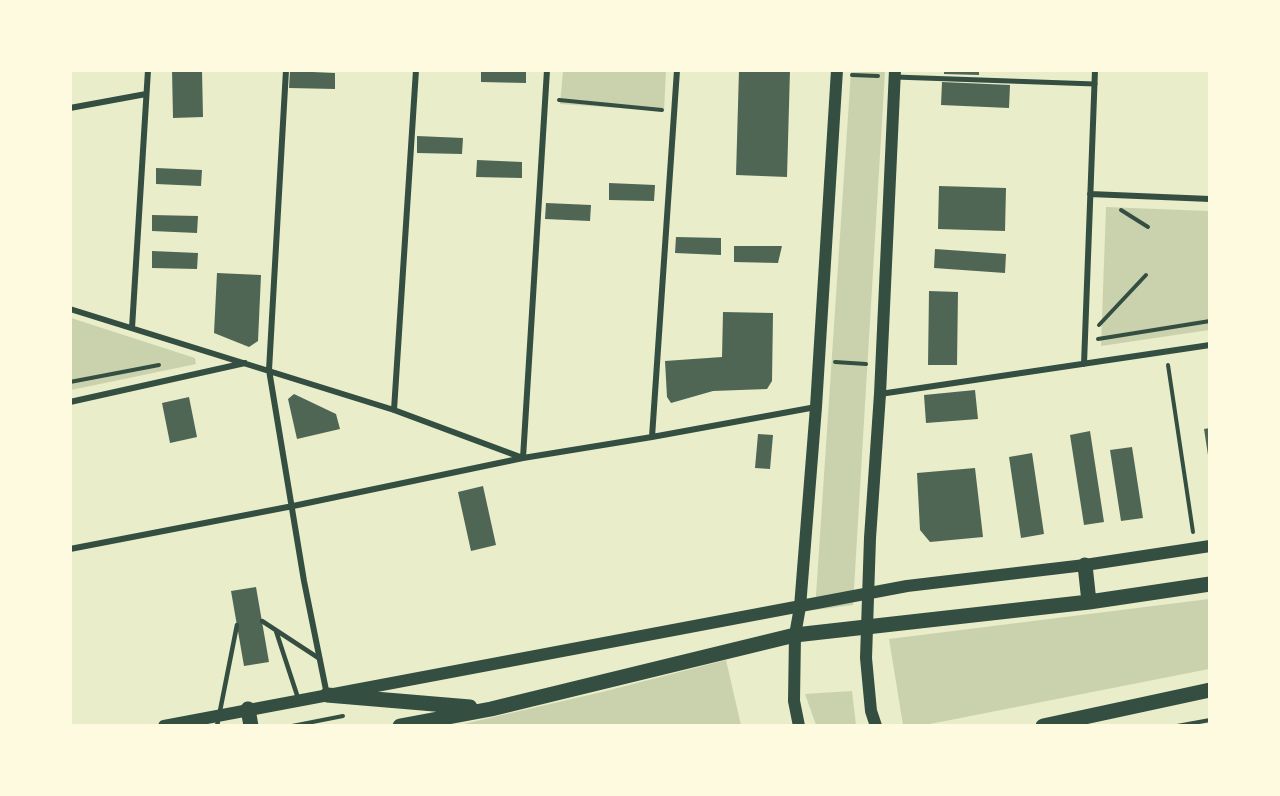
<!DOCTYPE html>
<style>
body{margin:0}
#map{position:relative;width:1280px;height:796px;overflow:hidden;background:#e9edc9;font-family:"Times New Roman",serif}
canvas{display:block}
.frame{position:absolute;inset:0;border:72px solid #fefae0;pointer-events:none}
</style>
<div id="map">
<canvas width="1280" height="796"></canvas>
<div class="frame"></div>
</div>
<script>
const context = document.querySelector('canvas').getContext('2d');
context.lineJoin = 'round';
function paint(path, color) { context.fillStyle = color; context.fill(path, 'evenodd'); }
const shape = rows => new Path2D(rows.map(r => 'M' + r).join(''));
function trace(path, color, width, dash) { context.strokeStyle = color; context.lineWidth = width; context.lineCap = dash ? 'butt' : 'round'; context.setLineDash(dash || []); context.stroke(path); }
paint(shape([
 [563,71,666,71,664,111,560,104],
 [851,71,885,71,853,605,815,610],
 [1106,207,1209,211,1209,330,1101,346],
 [71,318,195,358,196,364,71,390],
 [1209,599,1209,669,925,725,903,725,889,639],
 [726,660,741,725,459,725,602,692],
 [852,691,856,725,816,725,805,694]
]), '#cad2ad');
paint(shape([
 [172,70,202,70,203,117,173,118],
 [481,70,526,70,526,83,481,82],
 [739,70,790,70,787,177,736,175],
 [944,70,979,70,979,75,944,74],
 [290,71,335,73,335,89,289,88],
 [942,82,1010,85,1009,108,941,105],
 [417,136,463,138,462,154,417,153],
 [477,160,522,162,522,178,476,177],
 [156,168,202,170,201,186,156,184],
 [609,183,655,185,654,201,609,200],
 [939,186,1006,188,1005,231,938,229],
 [546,203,591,205,590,221,545,219],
 [152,215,198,216,197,233,152,231],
 [676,237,721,238,721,255,675,253],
 [734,246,782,246,778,263,734,262],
 [935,249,1006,254,1005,273,934,268],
 [152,251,198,253,197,269,152,268],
 [217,273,261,275,258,341,249,347,214,333],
 [929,291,958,292,957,365,928,365],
 [723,312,773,313,772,381,767,389,713,391,671,403,667,397,665,361,722,357],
 [975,390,978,419,926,423,924,395],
 [294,394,336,414,340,429,297,439,288,399],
 [189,397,197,437,170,443,162,403],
 [1210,428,1210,455,1208,455,1204,429],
 [1090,431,1104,522,1084,525,1070,435],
 [758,434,773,435,770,469,755,468],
 [1132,447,1143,518,1121,521,1110,450],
 [1032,453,1044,534,1021,538,1009,457],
 [975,468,983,537,930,542,920,530,917,473],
 [483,486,496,545,471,551,458,492],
 [256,587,269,662,244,666,231,591]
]), '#4f6655');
trace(shape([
 [852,75,878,76],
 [559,100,662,110],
 [1121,210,1148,227],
 [1099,325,1146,275],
 [1098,339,1210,321],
 [835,362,866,364],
 [1168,365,1193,532],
 [70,382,159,365],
 [292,726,343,716],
 [1177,726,1210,720]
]), '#344e41', 4);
trace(shape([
 [262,621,320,659],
 [276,631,298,698],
 [217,726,237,625]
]), '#344e41', 4.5);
trace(shape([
 [895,77,1095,84]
]), '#344e41', 5);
trace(shape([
 [286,70,269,370,304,581,327,695],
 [70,108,146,94],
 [1090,194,1210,199],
 [70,309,394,410,523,458,547,70],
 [132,328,148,70],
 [1084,364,1095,70],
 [880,394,1210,345],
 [70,402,245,363],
 [394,410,416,70],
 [652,437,677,70],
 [70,549,293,506,523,458,652,437,816,407]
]), '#344e41', 6);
trace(shape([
 [164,726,907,586,1085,565,1210,546],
 [799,726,794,701,795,635,800,607,816,407,837,70],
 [876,726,871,711,866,658,870,538,880,394,895,70]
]), '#344e41', 12);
trace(shape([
 [1085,565,1089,602],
 [327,695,470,707],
 [248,709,251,726],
 [400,726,491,709,795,635,1089,602,1210,584],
 [1043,726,1210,690]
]), '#344e41', 15);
</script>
